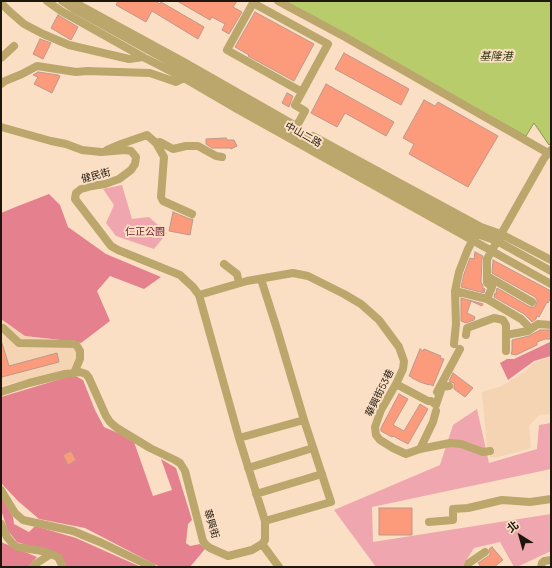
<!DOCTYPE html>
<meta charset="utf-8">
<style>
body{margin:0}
#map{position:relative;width:552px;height:568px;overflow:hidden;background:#fadfc4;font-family:Manrope,"Noto Sans TC",sans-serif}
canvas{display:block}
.frame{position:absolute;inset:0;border:2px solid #1f160d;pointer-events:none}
.north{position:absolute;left:500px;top:516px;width:40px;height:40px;-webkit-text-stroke:3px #fadfc4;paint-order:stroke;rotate:323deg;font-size:11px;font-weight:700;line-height:16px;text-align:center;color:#1f160d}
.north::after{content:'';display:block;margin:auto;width:14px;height:18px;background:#1f160d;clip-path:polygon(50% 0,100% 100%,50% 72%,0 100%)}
</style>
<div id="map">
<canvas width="552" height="568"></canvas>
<div class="frame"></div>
<div class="north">北</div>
</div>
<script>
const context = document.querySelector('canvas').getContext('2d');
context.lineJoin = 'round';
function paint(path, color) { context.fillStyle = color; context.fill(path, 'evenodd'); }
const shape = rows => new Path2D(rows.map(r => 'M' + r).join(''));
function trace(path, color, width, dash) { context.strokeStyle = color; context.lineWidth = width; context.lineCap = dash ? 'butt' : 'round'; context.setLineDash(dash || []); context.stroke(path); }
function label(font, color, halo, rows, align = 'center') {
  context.font = font + ' Manrope,"Noto Sans TC",sans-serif'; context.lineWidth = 4; context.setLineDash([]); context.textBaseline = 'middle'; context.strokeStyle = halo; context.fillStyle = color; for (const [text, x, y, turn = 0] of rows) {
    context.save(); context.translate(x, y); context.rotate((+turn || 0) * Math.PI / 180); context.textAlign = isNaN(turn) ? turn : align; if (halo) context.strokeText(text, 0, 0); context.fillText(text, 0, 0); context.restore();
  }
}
paint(shape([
 [1,319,25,336,70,341,79,350,78,359,71,369,1,386],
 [551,357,551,414,539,415,529,426,531,448,495,458,490,457,489,447,487,447,482,392,502,386,524,372,534,363]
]), '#f5d4b4');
paint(shape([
 [122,185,132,219,149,217,167,233,154,249,116,236,106,223,114,205,103,189],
 [477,409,489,463,537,449,539,425,551,423,551,469,372,507,373,542,551,514,551,551,517,567,514,567,500,542,474,548,462,567,376,567,334,510,440,465,453,425]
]), '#efa6ae');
paint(shape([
 [49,194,60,205,68,227,106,254,161,277,144,289,110,276,97,291,110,321,81,343,70,341,25,336,1,319,1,213,18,206],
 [550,342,551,342,551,356,534,361,508,380,500,363,507,359,514,359],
 [74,375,83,380,95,410,104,427,120,434,134,442,153,496,172,490,161,459,176,468,192,520,188,524,186,543,190,546,200,544,205,549,190,567,160,567,85,528,39,519,18,501,1,483,1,397],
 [1,496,13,517,14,524,29,532,35,526,76,538,141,567,62,567,56,554,17,542,8,531,1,510],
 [1,542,37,557,28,567,1,567]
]), '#e5818e');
const water = shape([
 [282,1,551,1,551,143,549,145,534,123,526,136,282,1]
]);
paint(water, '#b9cc6c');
trace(water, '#8b9550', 1);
const building = shape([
 [118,1,155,1,160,4,161,2,204,27,198,39,152,11,146,22,116,5,118,1],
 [177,1,237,1,233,7,242,12,229,34,222,30,225,24,212,17,210,20,177,1],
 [255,12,314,44,294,81,248,56,249,55,235,47,255,12],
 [58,15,78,27,71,40,51,28,58,15],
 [40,39,51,43,43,59,33,54,40,39],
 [344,53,409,89,401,105,335,69,344,53],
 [38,72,58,75,60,76,52,93,34,84,38,77,33,75,38,72],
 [326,84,394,122,386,136,345,113,337,127,311,113,326,84],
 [287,93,293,96,289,107,282,103,287,93],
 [424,100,435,106,438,102,498,136,468,187,409,154,414,144,403,138,424,100],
 [226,138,227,140,234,140,237,146,231,149,230,148,212,148,206,144,206,139,226,138],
 [173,212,190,219,193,219,190,235,169,231,173,212],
 [475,252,483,256,482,259,481,282,483,286,483,291,484,288,485,289,484,293,461,287,464,274,470,258,474,259,475,252],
 [493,260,551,291,551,297,548,303,547,302,539,317,537,316,536,319,532,322,524,314,494,297,495,293,497,294,496,292,497,288,530,307,535,307,537,302,537,300,535,297,492,273,493,260],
 [461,298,483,304,482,306,471,301,467,313,475,317,474,320,466,323,461,321,461,298],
 [540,330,551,330,551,339,545,339,537,342,537,345,516,355,511,354,512,351,512,340,529,336,540,330],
 [1,343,2,343,9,366,57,353,59,362,2,377,1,373,1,343],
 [420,349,423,351,424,349,441,356,440,358,444,359,433,386,429,384,429,385,420,382,412,378,412,377,409,376,420,349],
 [453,373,473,388,465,397,454,389,454,383,449,381,453,373],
 [399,394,408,399,393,425,404,431,420,404,428,409,408,444,393,436,392,437,381,431,381,428,399,394],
 [71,451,76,460,68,465,63,455,71,451],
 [379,508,412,508,412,535,379,535,379,508],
 [492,547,503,560,494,567,481,567,478,563,490,555,490,552,489,549,492,547]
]);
paint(building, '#fb9b7c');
trace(building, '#bc988d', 1);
trace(shape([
 [47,1,61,11,143,57,184,78,237,109,551,284],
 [62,1,74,9,181,68,241,103,293,131,477,234,497,241,551,271],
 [74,1,81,6,184,62,296,126],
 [278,1,345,37,548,153],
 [1,3,9,11,24,24,43,34,69,45,129,59,143,57],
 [1,58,14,46],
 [1,84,5,81,22,74,37,66,76,72,87,71,150,73,176,82,184,78,186,74],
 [1,127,51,141,66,144,82,150,101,152,125,150,131,151,136,157,135,164,131,170,119,179,105,184,92,186,81,189,76,193,75,199,111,246,118,250,180,275,193,287,199,295,239,438,265,521,265,540,262,544,252,550,228,556,210,548,206,545,203,541,185,471,180,463,175,460,150,448,117,428,110,422,106,416,89,378,86,374,80,372,65,374,29,383,1,392],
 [294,131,305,111,295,105,328,44,253,3,227,50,302,92],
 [313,136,481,227,501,234,551,260],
 [156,143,160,142,173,149,186,146,198,146,216,156,222,157],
 [107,150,121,144,147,135,156,143,164,157,161,197,163,201,192,214],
 [224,264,237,274,239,283],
 [487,276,532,302],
 [455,291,487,299,521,319,531,329],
 [199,295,247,281,293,273,308,276,344,294,361,304,379,320,399,347,404,361,403,369,396,384,381,410,375,427,376,435,380,440,393,448,406,454,420,449,450,443,461,444,483,452,490,451],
 [487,299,492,287,487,283,487,259,543,160,548,153,551,150],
 [1,328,3,328,19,343,74,344,77,346,80,351,80,359,74,373],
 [466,335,467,328,494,318,503,320,506,325,506,351],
 [506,335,528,331,538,324,551,325],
 [454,344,456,324,455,291,459,272,468,249,475,236],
 [396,384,428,401,431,401,436,405,442,387,449,386],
 [437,392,460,349],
 [239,438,304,420,277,329,261,279],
 [420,449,433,422,436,411],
 [248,468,313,448],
 [1,490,15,513,23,520,73,531,102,543,152,567],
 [256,494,322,474],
 [265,521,331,502,304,420],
 [429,522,453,520,453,509,468,508,502,500,530,502,551,499],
 [1,524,7,537,12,543,17,547,42,551,51,554,58,557,63,567],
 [262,544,279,567],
 [33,567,37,563,51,554],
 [467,567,469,563,485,552],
 [541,567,542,563,544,561,551,560]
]), '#bba76b', 8);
label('10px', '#1f160d', '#fadfc4', [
 ["中山二路",303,135,29],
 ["健民街",96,176,-15],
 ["華興街53巷",380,393,-64],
 ["華興街",211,524,73]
]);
label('10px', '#6f152b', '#fadfc4', [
 ["仁正公園",145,232]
]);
label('italic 11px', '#313810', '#fadfc4', [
 ["基隆港",496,57]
]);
</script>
